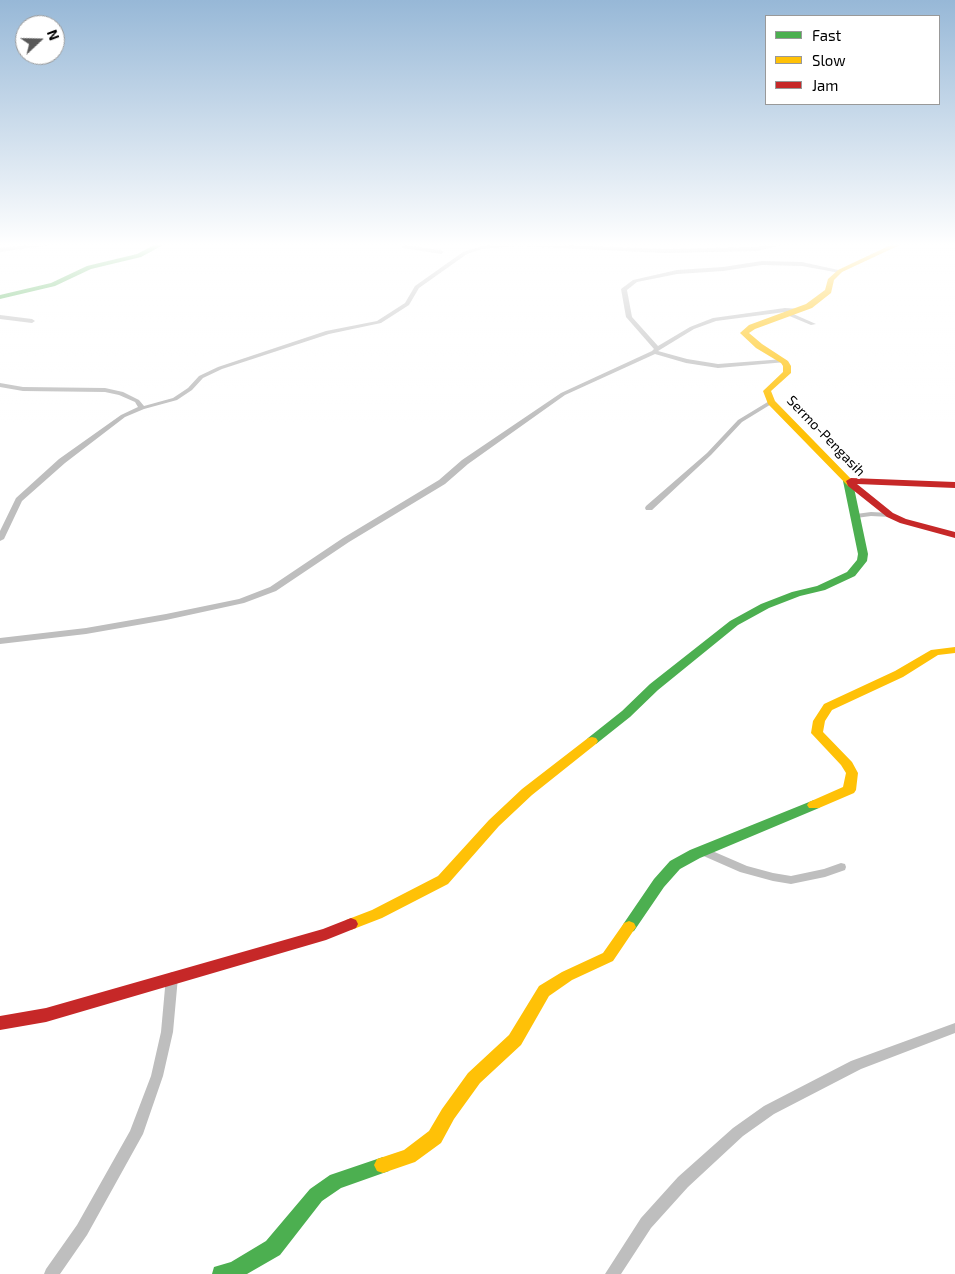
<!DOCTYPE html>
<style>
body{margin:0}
#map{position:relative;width:955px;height:1274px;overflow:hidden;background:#fff;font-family:"Exo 2",sans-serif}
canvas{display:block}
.legend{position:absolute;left:765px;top:15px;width:175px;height:90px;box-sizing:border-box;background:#fff;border:1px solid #999;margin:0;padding:6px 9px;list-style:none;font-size:15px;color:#000}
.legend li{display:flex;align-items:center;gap:10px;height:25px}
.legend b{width:25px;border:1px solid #999}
.north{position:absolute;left:15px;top:15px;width:50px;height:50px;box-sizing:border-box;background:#fff;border:1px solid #999;border-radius:50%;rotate:69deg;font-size:14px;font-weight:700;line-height:20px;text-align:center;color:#000}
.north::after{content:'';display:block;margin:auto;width:18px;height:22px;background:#595959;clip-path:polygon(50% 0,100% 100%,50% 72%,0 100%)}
</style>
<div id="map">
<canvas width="955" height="1274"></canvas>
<ul class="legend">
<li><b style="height:6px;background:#4caf50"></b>Fast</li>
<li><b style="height:6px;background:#ffc107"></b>Slow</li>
<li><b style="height:6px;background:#c62828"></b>Jam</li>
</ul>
<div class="north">N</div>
</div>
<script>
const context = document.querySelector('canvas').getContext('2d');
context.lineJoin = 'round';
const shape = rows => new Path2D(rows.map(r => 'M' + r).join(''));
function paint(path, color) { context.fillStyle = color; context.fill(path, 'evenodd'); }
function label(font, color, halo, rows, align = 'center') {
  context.font = font + ' "Exo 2",sans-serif'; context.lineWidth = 5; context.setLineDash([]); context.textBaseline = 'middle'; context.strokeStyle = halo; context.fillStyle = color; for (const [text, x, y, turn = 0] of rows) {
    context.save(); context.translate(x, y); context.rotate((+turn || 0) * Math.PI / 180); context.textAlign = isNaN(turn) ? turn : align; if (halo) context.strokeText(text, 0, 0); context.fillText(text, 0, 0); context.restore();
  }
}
paint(shape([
 [47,243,66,243,0,252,0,248,47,243],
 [511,243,665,249,757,247,778,243,790,243,757,251,665,253,519,246,482,249,467,254,419,288,409,305,381,323,329,334,222,369,203,378,192,390,177,400,144,409,125,417,65,463,22,501,4,539,0,541,0,531,16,498,59,459,121,415,138,407,135,402,119,395,105,392,23,391,0,387,0,383,23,387,105,388,123,392,139,400,144,406,173,398,188,388,199,376,218,367,326,331,377,321,405,303,415,286,463,252,482,246,511,243],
 [404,245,441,250,444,252,441,254,402,248,402,246,404,245],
 [762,261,802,262,843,271,840,273,802,266,762,265,723,271,677,274,637,282,627,290,632,317,658,346,690,327,713,318,785,308,801,309,801,311,799,312,785,312,716,321,694,329,658,351,687,359,718,364,784,359,787,361,786,362,718,368,686,363,655,354,565,395,468,464,445,484,349,542,276,591,244,603,166,620,86,634,0,644,0,638,86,628,166,614,239,599,270,587,343,538,439,480,462,460,561,393,652,351,654,349,626,317,621,289,633,280,677,270,723,267,762,261],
 [787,313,791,313,816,324,811,325,787,315,787,313],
 [0,315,32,319,35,321,32,323,0,319,0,315],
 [771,400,774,402,773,403,742,422,711,455,652,510,646,510,645,508,646,506,707,453,738,420,771,400],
 [871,512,890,513,894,515,890,517,871,516,856,518,852,516,856,514,871,512],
 [703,847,747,866,773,873,791,876,824,869,841,863,845,864,846,867,845,870,825,877,791,884,773,881,740,872,699,854,698,851,699,848,703,847],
 [172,972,176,974,178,977,173,1032,163,1076,143,1134,87,1235,60,1274,44,1274,46,1269,77,1225,130,1131,151,1076,161,1032,166,977,168,974,172,972],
 [955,1023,955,1033,861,1069,774,1114,743,1136,688,1187,651,1228,621,1274,605,1274,641,1218,678,1177,733,1128,764,1106,851,1061,955,1023]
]), '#bebebe');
paint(shape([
 [158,243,167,243,141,257,91,269,55,286,0,299,0,295,51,283,87,266,137,254,158,243],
 [848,478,856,481,853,483,868,554,867,561,855,576,825,590,800,596,769,608,738,625,658,690,630,717,596,744,588,744,586,741,588,738,622,711,650,684,730,621,761,604,792,592,817,586,847,572,857,560,858,554,843,481,848,478],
 [814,800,819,802,821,805,819,808,700,858,680,869,664,887,634,931,629,933,624,931,622,927,624,923,654,879,670,861,690,850,814,800],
 [383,1157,389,1159,392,1165,389,1171,341,1188,322,1201,280,1255,247,1274,212,1274,214,1267,231,1262,266,1241,310,1189,330,1175,383,1157]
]), '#4caf50');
paint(shape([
 [895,243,904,243,842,272,834,280,831,293,812,308,755,329,749,333,762,344,788,361,791,366,791,373,771,391,775,401,854,482,856,484,851,487,848,486,768,404,763,391,783,372,783,366,781,363,756,348,740,333,749,325,806,304,825,290,828,279,838,270,895,243],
 [955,647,955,653,938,655,903,677,832,710,825,721,823,732,852,762,858,773,856,790,854,793,819,808,809,808,807,805,809,802,843,787,846,773,841,765,811,733,813,721,824,704,895,671,931,650,955,647],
 [592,737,596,738,598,741,596,744,532,795,499,826,448,884,382,918,351,930,346,928,344,924,346,920,372,910,438,876,489,820,522,789,588,738,592,737],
 [629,921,634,923,636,927,613,961,572,980,549,996,521,1045,480,1083,454,1119,441,1143,415,1162,383,1173,377,1171,374,1165,377,1159,404,1150,429,1131,442,1109,468,1073,509,1035,539,986,562,972,603,953,624,923,629,921]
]), '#ffc107');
paint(shape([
 [851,478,955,482,955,488,857,484,893,513,906,519,955,532,955,538,900,523,887,517,848,486,846,481,851,478],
 [351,918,356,920,358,924,356,928,326,940,46,1022,0,1030,0,1016,46,1008,323,929,351,918]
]), '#c62828');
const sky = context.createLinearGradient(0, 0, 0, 422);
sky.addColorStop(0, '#97b8d7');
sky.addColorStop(0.58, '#fff');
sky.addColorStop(1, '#ffffff00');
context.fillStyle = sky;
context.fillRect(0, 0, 955, 422);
label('14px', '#000', '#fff', [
 ["Sermo-Pengasih",826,436,46]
]);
</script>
